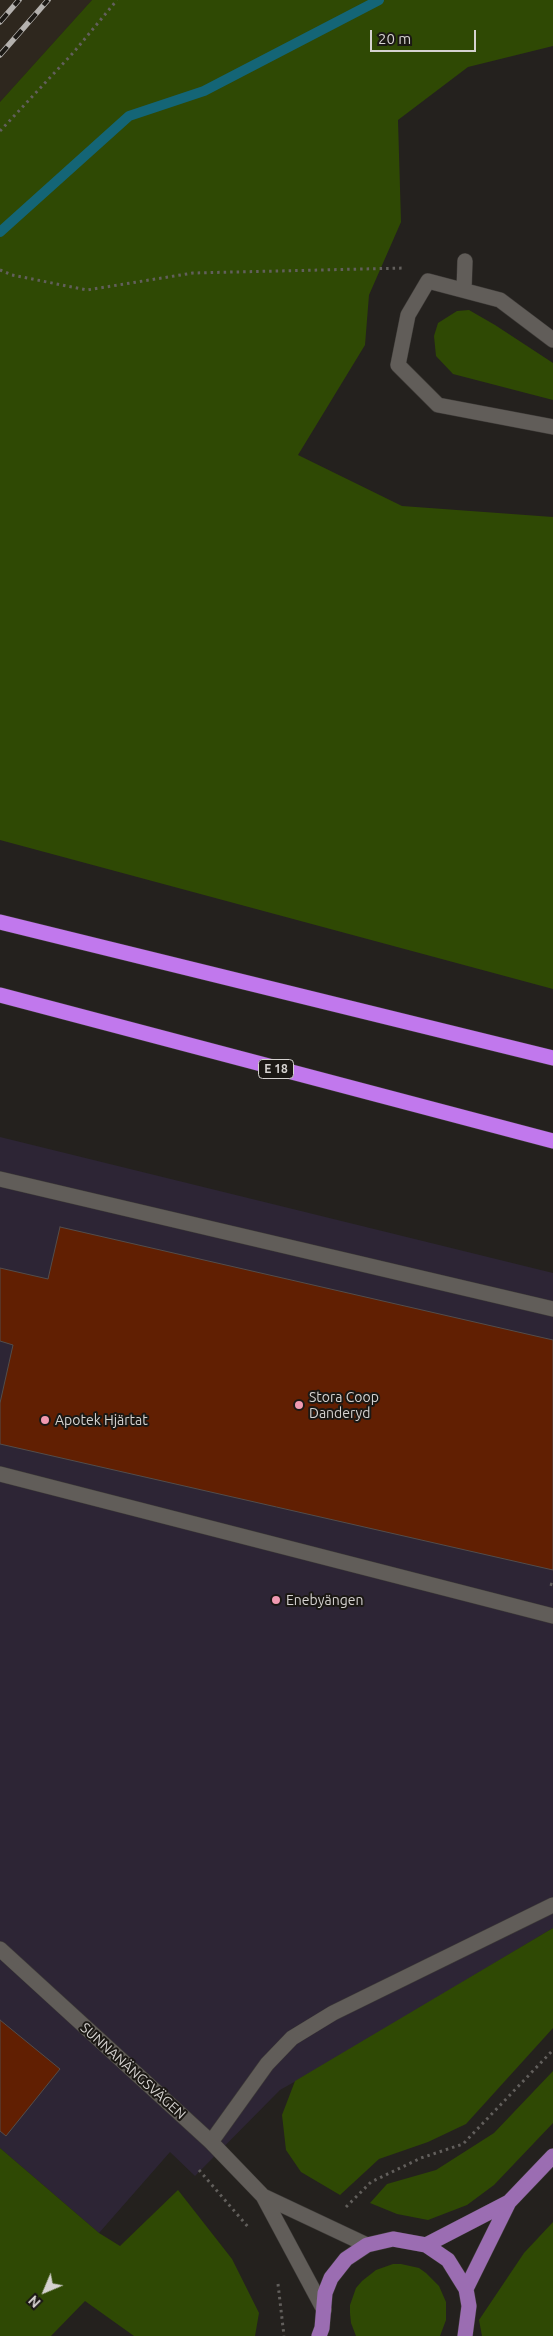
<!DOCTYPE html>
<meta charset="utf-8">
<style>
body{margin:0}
#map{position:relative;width:553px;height:2336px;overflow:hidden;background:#24211e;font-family:Ubuntu,sans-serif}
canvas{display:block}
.north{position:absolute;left:20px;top:2266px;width:50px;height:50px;-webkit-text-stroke:4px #1b1814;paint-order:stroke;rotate:225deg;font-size:14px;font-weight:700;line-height:20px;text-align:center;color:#d5d2d0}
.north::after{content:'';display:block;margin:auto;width:18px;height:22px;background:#d5d2d0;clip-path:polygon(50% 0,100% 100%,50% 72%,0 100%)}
.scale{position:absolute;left:370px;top:30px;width:106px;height:22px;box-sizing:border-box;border:2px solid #d5d2d0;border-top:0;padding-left:6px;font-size:15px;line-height:18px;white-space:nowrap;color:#d5d2d0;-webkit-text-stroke:4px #1b1814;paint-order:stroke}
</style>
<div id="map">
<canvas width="553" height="2336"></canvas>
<div class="north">N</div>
<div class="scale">20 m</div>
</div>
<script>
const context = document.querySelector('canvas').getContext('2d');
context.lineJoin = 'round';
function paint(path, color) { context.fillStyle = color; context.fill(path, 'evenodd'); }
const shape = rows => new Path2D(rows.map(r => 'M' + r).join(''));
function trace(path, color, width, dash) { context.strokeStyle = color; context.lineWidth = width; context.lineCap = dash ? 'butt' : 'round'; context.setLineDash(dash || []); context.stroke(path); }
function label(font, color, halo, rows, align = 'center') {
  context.font = font + ' Ubuntu,sans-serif'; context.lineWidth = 4; context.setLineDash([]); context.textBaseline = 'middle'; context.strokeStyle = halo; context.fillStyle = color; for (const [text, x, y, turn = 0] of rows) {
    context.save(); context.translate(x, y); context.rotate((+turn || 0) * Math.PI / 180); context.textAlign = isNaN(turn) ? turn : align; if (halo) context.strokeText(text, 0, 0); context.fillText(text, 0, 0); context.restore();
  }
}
paint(shape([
 [0,1137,553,1273,553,1928,342,2055,280,2090,195,2176,170,2152,99,2233,0,2148]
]), '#2d2535');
paint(shape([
 [0,0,92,0,0,102]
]), '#2e271e');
paint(shape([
 [92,0,553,0,553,46,468,67,398,120,401,222,369,295,365,345,298,455,402,506,553,517,553,989,0,840,0,102],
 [469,310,495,325,553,363,553,400,453,374,436,356,434,336,438,323,457,311],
 [553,1928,553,2028,466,2124,428,2142,379,2159,340,2195,301,2172,286,2150,282,2115,295,2081],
 [553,2071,553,2123,494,2185,467,2205,428,2220,397,2214,370,2203,387,2184,436,2170,494,2133],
 [0,2148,99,2233,120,2246,178,2190,232,2259,259,2313,255,2336,134,2336,85,2301,51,2336,0,2336],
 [553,2222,553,2336,482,2336,479,2320,524,2253],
 [393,2264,401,2264,419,2268,426,2273,439,2286,446,2302,446,2320,440,2336,356,2336,351,2323,350,2313,350,2305,356,2288,362,2281,376,2270]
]), '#2f4904');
trace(shape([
 [0,232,129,116,204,91,379,0]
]), '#146576', 10);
const building = shape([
 [60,1227,553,1340,553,1570,0,1444,0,1403,13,1345,0,1341,0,1268,48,1279,60,1227],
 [0,2020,60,2069,6,2136,0,2131,0,2020]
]);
paint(building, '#611f02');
trace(building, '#534d4b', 1);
const minor = shape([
 [464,290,465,261],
 [553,340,500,300,428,281,408,315,398,365,438,405,553,427],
 [0,1179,553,1309],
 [0,1474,553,1616],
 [0,1949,211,2142,263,2196,324,2310],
 [211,2142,267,2064,292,2038,333,2013,553,1905],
 [263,2196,367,2245]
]);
const major = shape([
 [426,2245,509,2202],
 [466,2289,509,2202,553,2156],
 [319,2336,322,2328,325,2293,331,2278,346,2259,367,2245,393,2239,426,2245,448,2260,466,2289,469,2306,465,2336]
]);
const highway = shape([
 [0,922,553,1058],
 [0,995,553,1141]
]);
trace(minor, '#3e3b38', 16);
trace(major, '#3e3b38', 16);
trace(highway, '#3e3b38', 16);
trace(shape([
 [0,131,73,53,117,0],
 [0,270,12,275,87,290,193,273,405,268],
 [550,1584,553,1585],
 [199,2170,249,2228],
 [346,2207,371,2182,421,2158,463,2144,553,2050],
 [278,2284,284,2336]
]), '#625f5c', 3, [2.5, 4]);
trace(minor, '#615d59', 15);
trace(major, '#9b6db2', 15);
trace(highway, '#c178ed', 15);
const rail = shape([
 [0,22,19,0],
 [0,55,48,0]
]);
trace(rail, '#b4b1ae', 5.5);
trace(rail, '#1b1814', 4, [11]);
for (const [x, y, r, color] of [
 [299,1405,5,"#f19ab1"],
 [45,1420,5,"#f19ab1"],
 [276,1600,5,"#f19ab1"]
]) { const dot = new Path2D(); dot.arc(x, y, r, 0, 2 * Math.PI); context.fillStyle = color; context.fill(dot); trace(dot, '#1b1814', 2); }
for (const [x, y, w] of [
 [276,1069,35]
]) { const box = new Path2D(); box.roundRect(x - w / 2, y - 9.5, w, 19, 4); context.fillStyle = '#1b1814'; context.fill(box); trace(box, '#d5d2d0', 1); }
label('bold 12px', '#d5d2d0', null, [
 ["E 18",276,1069]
]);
label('14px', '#d5d2d0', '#1b1814', [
 ["Stora Coop",309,1397],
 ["Danderyd",309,1413],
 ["Apotek Hjärtat",55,1420],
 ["Enebyängen",286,1600]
], 'left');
label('14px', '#d5d2d0', '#1b1814', [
 ["SUNNANÄNGSVÄGEN",133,2071,42]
]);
</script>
